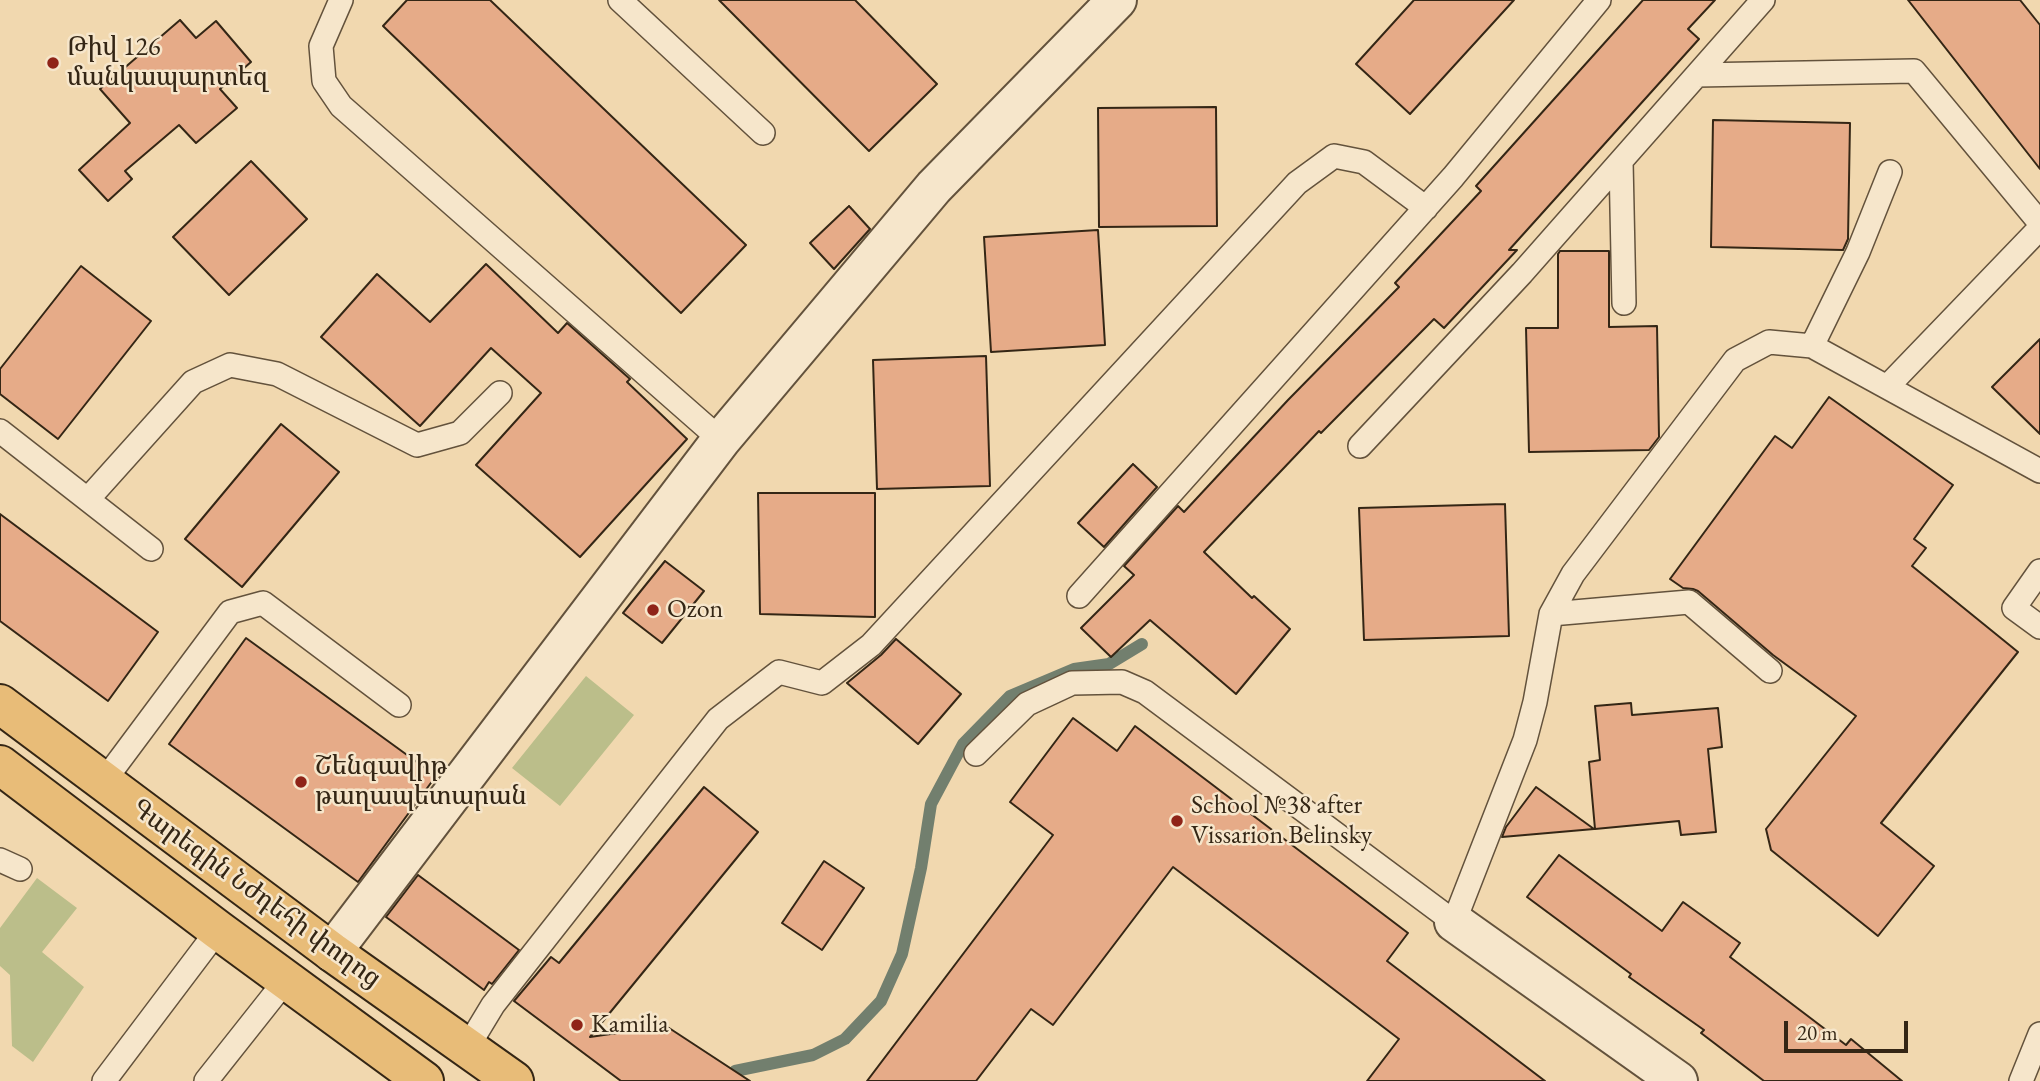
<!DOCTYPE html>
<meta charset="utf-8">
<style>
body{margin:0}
#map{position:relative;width:2040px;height:1081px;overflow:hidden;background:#f1d8af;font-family:"EB Garamond",serif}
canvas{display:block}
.scale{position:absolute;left:1784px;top:1021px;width:124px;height:32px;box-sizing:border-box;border:4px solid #342615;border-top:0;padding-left:9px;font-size:21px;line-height:24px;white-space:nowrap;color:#342615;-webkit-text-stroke:5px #f6e6cb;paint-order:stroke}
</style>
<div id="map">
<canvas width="2040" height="1081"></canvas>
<div class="scale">20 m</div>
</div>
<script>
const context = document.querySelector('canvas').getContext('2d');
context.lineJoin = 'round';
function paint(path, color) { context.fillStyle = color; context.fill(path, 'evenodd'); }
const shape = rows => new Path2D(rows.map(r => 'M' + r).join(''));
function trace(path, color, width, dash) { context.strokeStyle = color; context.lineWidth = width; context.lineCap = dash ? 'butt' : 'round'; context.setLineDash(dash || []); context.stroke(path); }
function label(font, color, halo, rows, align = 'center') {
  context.font = font + ' "EB Garamond","Noto Serif Armenian",serif'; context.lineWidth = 5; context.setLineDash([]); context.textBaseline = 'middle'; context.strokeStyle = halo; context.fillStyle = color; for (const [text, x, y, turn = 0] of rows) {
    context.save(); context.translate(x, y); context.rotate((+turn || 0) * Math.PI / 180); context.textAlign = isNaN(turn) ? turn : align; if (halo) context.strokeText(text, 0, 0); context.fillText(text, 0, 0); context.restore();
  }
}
paint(shape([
 [586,676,634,715,560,806,512,768],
 [37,878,77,908,42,952,84,987,33,1062,12,1046,10,975,0,966,0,928]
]), '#bbbe8a');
trace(shape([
 [735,1071,813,1055,845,1039,881,1001,902,954,921,868,931,804,963,744,1010,696,1074,669,1109,664,1142,644]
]), '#727f6e', 12);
const building = shape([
 [407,0,490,0,746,245,681,313,383,26,407,0],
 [719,0,855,0,937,84,869,151,719,0],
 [1414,0,1514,0,1410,114,1356,64,1414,0],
 [1643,0,1715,0,1688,29,1699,39,1509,250,1517,250,1444,328,1434,319,1321,433,1319,431,1204,552,1252,598,1254,596,1290,629,1236,694,1150,620,1111,657,1081,628,1134,575,1124,566,1178,506,1184,512,1288,400,1399,287,1395,283,1481,191,1476,186,1643,0],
 [1908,0,2020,0,2040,25,2040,169,1908,0],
 [180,20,196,38,216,21,251,62,220,89,237,108,196,143,179,125,125,171,132,179,108,201,79,170,130,123,100,89,180,20],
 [1216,107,1217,226,1099,227,1098,108,1216,107],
 [1713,120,1850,123,1848,239,1843,250,1711,247,1713,120],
 [251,161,307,219,229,295,173,237,251,161],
 [849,206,870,229,834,269,810,243,849,206],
 [1098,230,1105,345,991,352,984,237,1098,230],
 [1560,251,1609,251,1609,327,1657,326,1659,437,1649,450,1529,452,1526,328,1558,328,1558,254,1560,251],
 [486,264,558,333,567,323,630,379,627,382,687,439,580,557,476,465,541,393,491,348,420,426,321,337,377,274,430,322,486,264],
 [81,266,151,321,58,439,0,394,0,369,81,266],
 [2040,339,2040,434,1992,387,2040,339],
 [986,356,990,486,877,489,873,360,986,356],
 [1829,397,1953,485,1914,539,1926,548,1912,566,2018,652,1881,823,1934,866,1878,936,1771,850,1766,829,1856,716,1773,655,1698,591,1693,589,1683,588,1670,579,1775,436,1792,448,1829,397],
 [281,424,339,472,242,587,185,539,281,424],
 [1133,464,1157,487,1104,547,1078,523,1133,464],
 [758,493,875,493,875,617,760,614,758,493],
 [1505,504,1509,636,1364,640,1359,508,1505,504],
 [0,514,158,632,108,701,0,621,0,514],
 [665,561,704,591,662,643,623,613,665,561],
 [246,638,436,776,358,882,169,744,246,638],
 [896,639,961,694,918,744,847,683,881,655,896,639],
 [1631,703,1632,715,1718,708,1722,747,1708,749,1716,832,1681,835,1679,821,1595,829,1589,762,1600,760,1595,706,1631,703],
 [1073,718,1117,751,1135,726,1408,933,1387,961,1545,1081,1367,1081,1399,1039,1173,867,1053,1025,1031,1009,976,1081,867,1081,1053,835,1010,802,1073,718],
 [704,787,758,832,590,1037,666,1026,750,1081,621,1081,514,1001,551,957,559,963,704,787],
 [1536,787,1594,829,1502,837,1506,827,1536,787],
 [1559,855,1662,931,1683,902,1740,943,1730,957,1846,1045,1851,1039,1902,1081,1764,1081,1701,1033,1704,1030,1629,977,1631,974,1527,897,1559,855],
 [824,861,864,888,822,950,782,923,824,861],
 [418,875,519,950,492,984,489,982,484,990,386,917,418,875]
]);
paint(building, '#e6ab88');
trace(building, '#342615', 2);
const lane = shape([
 [341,0,321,46,324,81,341,106,721,440],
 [620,0,763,133],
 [1697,75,1914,71,2040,223],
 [1621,161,1624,303],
 [1812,346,1858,252,1890,172],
 [1887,387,2040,228],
 [0,431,151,549],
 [1360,446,1522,273,1763,0],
 [88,499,193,382,230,365,277,374,417,445,460,433,500,393],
 [2040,571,2014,608,2040,627],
 [1079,596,1453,177,1599,0],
 [1551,614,1689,602,1770,671],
 [976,754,1027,704,1072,683,1122,682,1145,692,1454,922,1525,740,1535,702,1551,614,1573,574,1735,360,1769,342,1812,346,2040,471],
 [104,781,230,612,263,603,399,705],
 [0,860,20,869],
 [467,1048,493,1005,718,719,779,672,822,683,871,645,1297,183,1334,156,1364,162,1426,208],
 [104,1081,218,930],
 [206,1081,286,980],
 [2021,1081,2040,1034]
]);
const street = shape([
 [1454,922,1678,1081],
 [332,952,721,440,934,187,1117,0]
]);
const primary = shape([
 [0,704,332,952,514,1081],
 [0,765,218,930,424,1081]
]);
trace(lane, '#63523c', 26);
trace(street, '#63523c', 42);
trace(primary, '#342615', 42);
trace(lane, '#f6e6cb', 23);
trace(street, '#f6e6cb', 38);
trace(primary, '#e8bc78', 38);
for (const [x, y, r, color] of [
 [53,63,7,"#8f2418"],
 [653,610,7,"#8f2418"],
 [301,782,7,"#8f2418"],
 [1177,821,7,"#8f2418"],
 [577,1025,7,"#8f2418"]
]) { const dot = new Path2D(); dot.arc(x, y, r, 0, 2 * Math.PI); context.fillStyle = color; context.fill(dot); trace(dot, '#f6e6cb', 2.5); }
label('26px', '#342615', '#f6e6cb', [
 ["Թիվ 126",67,48],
 ["մանկապարտեզ",67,78],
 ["Ozon",667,610],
 ["Շենգավիթ",315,767],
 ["թաղապետարան",315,797],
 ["School №38 after",1191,806],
 ["Vissarion Belinsky",1191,836],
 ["Kamilia",591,1025]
], 'left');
label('26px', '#342615', '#f6e6cb', [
 ["Գարեգին Նժդեհի փողոց",256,894,36]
]);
</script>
